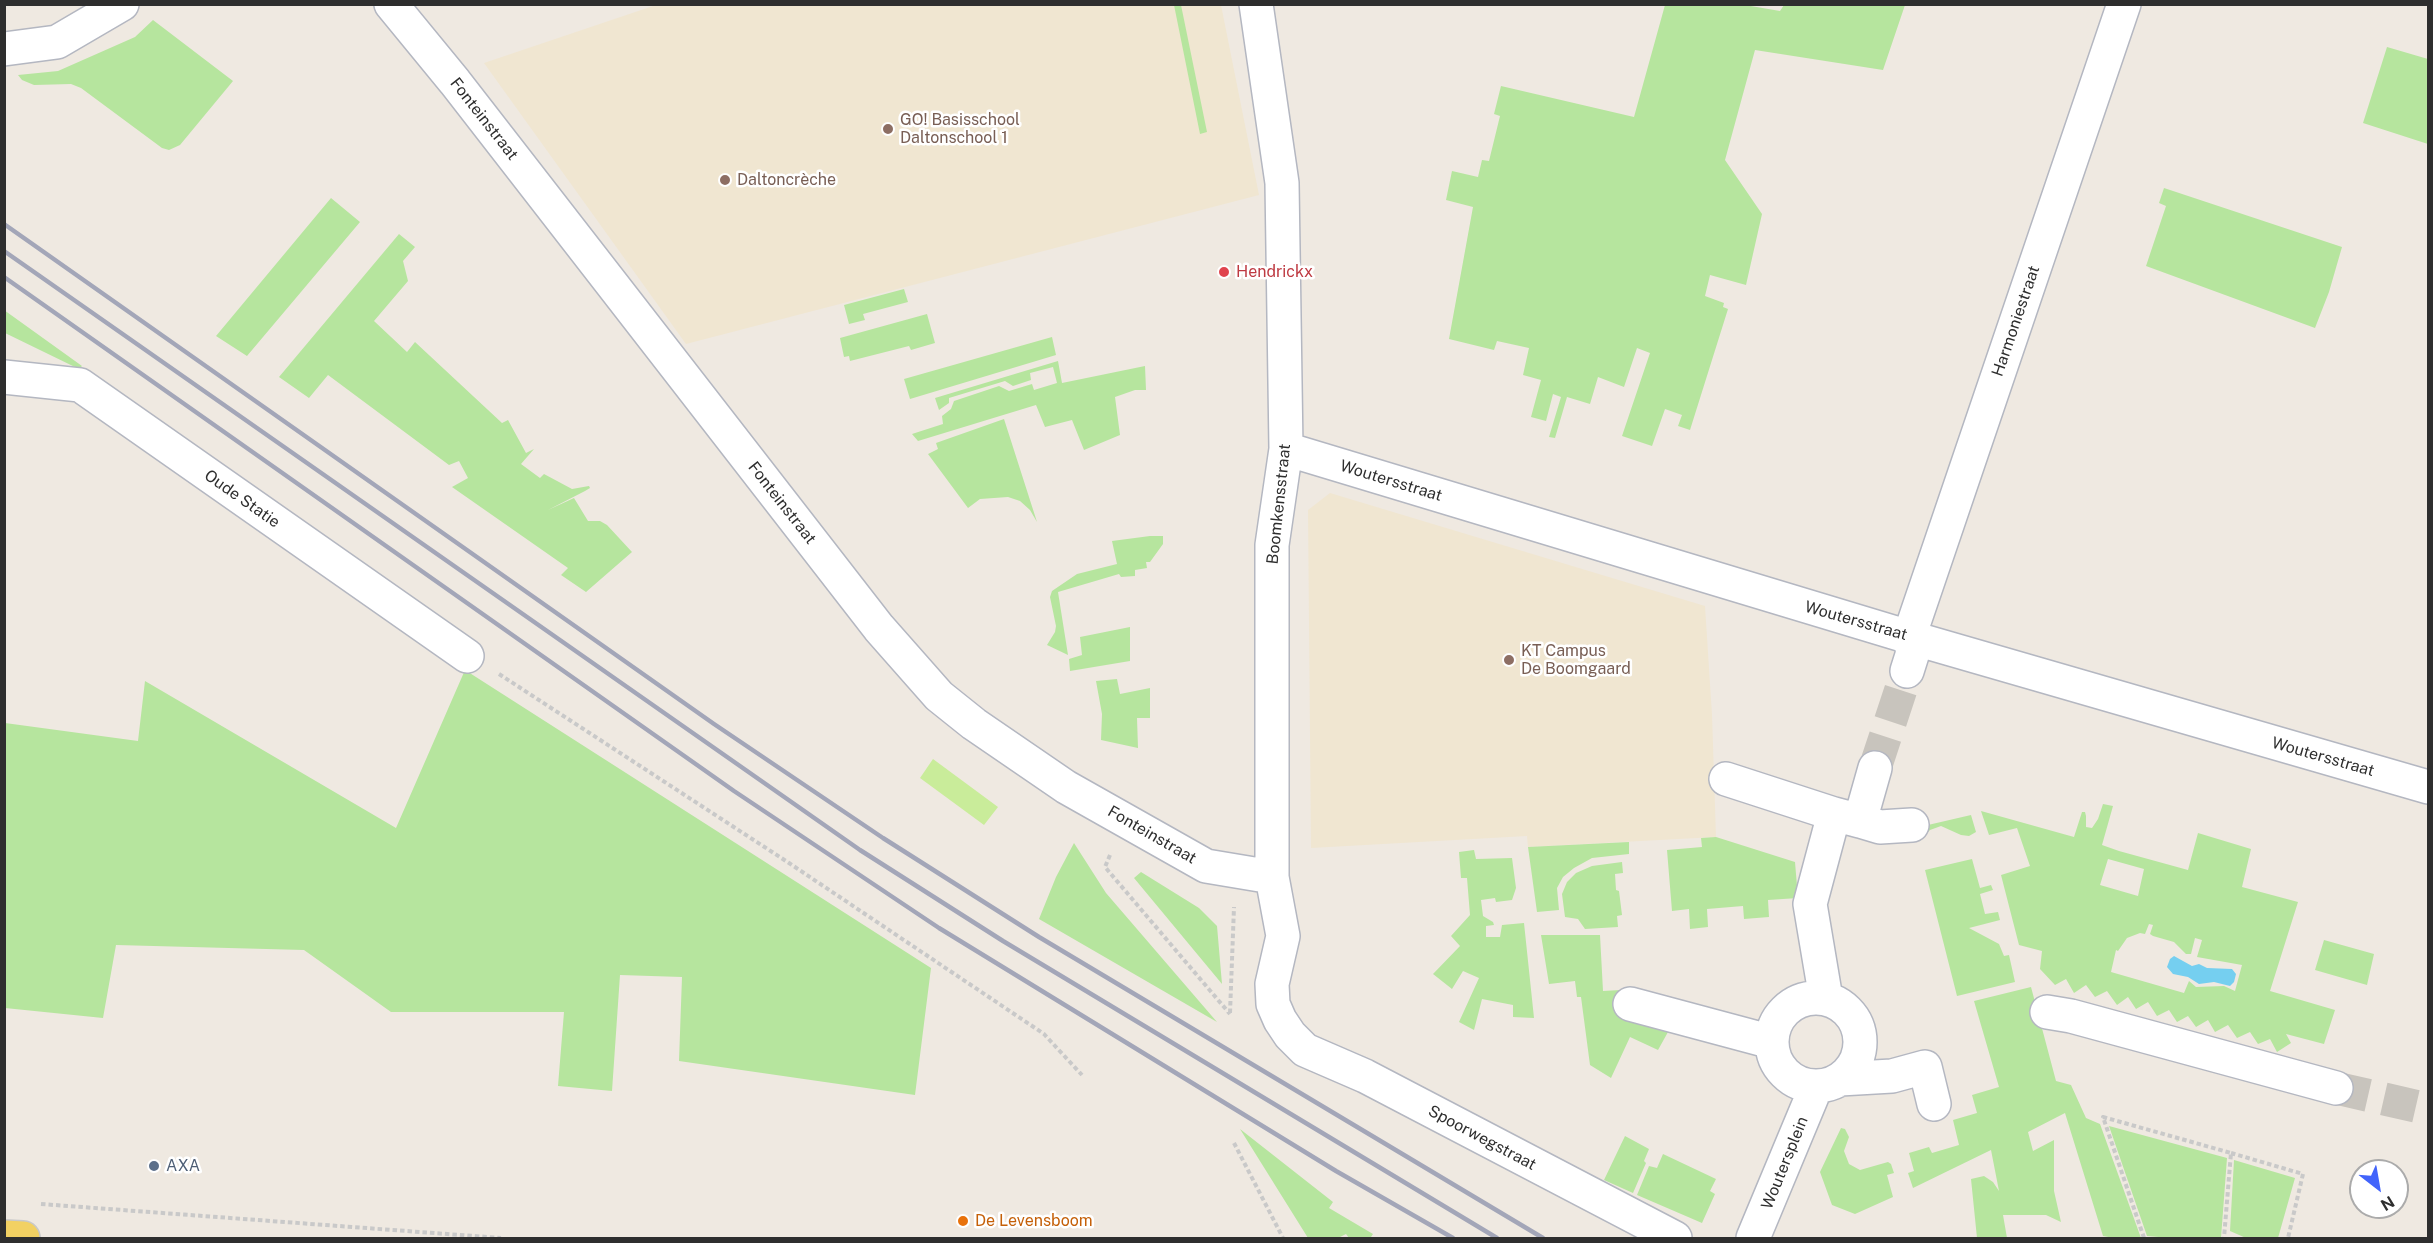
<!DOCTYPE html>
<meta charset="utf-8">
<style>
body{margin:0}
#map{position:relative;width:2433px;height:1243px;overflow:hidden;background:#efe9e1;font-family:"Public Sans",sans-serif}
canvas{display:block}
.frame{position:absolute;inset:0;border:6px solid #2e2e2e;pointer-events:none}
.north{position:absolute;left:2349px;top:1159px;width:60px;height:60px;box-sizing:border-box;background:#fff;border:2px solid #ababab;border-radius:50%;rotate:149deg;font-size:16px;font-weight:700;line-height:24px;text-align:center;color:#2e2e2e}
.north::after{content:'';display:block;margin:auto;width:21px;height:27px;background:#4264fb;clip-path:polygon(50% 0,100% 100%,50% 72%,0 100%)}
</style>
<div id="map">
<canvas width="2433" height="1243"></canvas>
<div class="frame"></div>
<div class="north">N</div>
</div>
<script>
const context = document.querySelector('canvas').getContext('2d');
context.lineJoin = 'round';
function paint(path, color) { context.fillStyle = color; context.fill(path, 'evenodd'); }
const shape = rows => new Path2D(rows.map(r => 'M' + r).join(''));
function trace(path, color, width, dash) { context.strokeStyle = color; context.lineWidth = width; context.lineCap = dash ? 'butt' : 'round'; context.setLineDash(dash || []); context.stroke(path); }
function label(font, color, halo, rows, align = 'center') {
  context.font = font + ' "Public Sans",sans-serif'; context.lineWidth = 5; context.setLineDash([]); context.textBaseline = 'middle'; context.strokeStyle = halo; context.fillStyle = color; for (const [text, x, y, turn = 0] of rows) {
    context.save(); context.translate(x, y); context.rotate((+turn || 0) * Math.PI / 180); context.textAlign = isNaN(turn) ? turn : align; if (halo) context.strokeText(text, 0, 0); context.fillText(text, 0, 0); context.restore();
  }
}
paint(shape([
 [656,5,1221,5,1259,195,686,344,484,63],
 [1330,493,1705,606,1712,715,1716,837,1528,847,1527,836,1311,848,1308,510]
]), '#f0e6d1');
paint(shape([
 [1174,5,1181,5,1207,132,1200,134],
 [1665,5,1745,5,1780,11,1784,5,1905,5,1883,70,1755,50,1725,160,1762,214,1746,285,1710,275,1705,296,1724,303,1723,307,1728,309,1690,430,1678,426,1682,415,1665,409,1652,446,1622,436,1650,353,1637,348,1624,387,1598,377,1590,404,1567,397,1555,438,1549,437,1561,397,1553,394,1546,421,1531,417,1541,380,1523,375,1529,348,1497,341,1494,350,1449,339,1473,207,1446,200,1452,171,1478,177,1482,160,1489,161,1500,116,1494,114,1501,86,1634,117],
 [153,20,233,81,180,145,169,150,162,148,81,88,71,84,34,85,22,80,18,75,58,71,135,37],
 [2387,47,2428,59,2428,144,2363,123],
 [2164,188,2342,247,2329,292,2315,328,2146,266,2166,206,2159,203],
 [331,198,360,222,247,356,216,336],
 [399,234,415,247,403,261,408,281,374,321,407,352,415,342,502,423,508,420,526,453,534,449,521,464,540,478,544,474,572,489,589,486,590,488,585,491,548,510,574,498,588,521,600,521,607,525,632,552,586,592,561,575,568,568,452,487,468,478,459,461,449,465,328,375,309,398,279,377],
 [904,289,908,302,863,314,865,320,849,324,844,305],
 [4,310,82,366,79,369,5,333],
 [927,314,935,343,911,350,909,346,850,361,849,356,844,357,840,338],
 [1052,337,1056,355,910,399,904,379],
 [1058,361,1062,383,1145,366,1146,390,1135,390,1115,397,1120,435,1084,450,1072,420,1045,427,1036,405,918,441,912,434,943,424,942,416,951,409,954,401,999,386,1009,391,1032,384,1034,390,1057,383,1053,367,1030,373,1031,380,1013,386,1005,381,949,398,949,403,939,410,935,398],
 [1004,419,1037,522,1030,510,1020,501,1008,497,980,499,968,508,928,454,938,449,936,443],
 [1150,536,1163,536,1163,544,1150,562,1146,562,1147,568,1135,570,1135,576,1121,577,1119,574,1058,592,1068,655,1047,645,1055,632,1056,626,1050,597,1052,591,1077,574,1117,564,1112,541],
 [1130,627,1130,661,1070,671,1069,659,1082,655,1080,637],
 [465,670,931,968,915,1095,679,1061,682,977,620,975,612,1091,558,1086,564,1012,391,1012,304,950,116,945,103,1018,5,1008,5,723,138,741,145,681,396,828],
 [1117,679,1120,694,1150,688,1150,718,1137,718,1138,748,1101,740,1102,714,1096,681],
 [2103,804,2113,806,2102,845,2119,851,2188,870,2198,833,2251,849,2242,887,2298,902,2270,991,2335,1010,2324,1044,2286,1034,2291,1043,2277,1052,2270,1039,2258,1044,2250,1032,2237,1038,2228,1025,2215,1032,2208,1020,2196,1027,2188,1016,2177,1022,2169,1010,2157,1016,2148,1002,2136,1009,2128,997,2117,1005,2107,991,2095,997,2086,985,2074,993,2066,979,2055,985,2040,969,2042,951,2019,945,2001,875,2030,866,2017,828,1989,835,1981,811,2074,837,2082,812,2085,812,2086,816,2086,827,2092,828,2098,819],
 [2108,859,2144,869,2138,896,2100,885],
 [2149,924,2153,925,2150,934,2153,936,2174,942,2186,954,2191,954,2195,938,2202,940,2197,957,2242,965,2235,991,2224,986,2196,987,2189,981,2184,993,2111,972,2116,950,2118,951,2127,938,2140,933,2145,934],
 [1971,815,1976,832,1969,836,1961,835,1941,826,1930,830,1926,834,1915,828],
 [1716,837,1795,862,1798,898,1768,900,1769,917,1744,919,1743,906,1707,909,1708,927,1690,929,1689,909,1672,911,1667,850,1702,847,1701,838],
 [1629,842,1629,854,1592,858,1574,868,1563,877,1557,888,1559,910,1537,912,1528,847],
 [1074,843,1106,893,1217,1022,1039,919,1056,877],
 [1474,850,1476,859,1512,858,1516,888,1512,900,1496,902,1495,898,1481,900,1483,916,1493,922,1494,925,1486,926,1486,937,1500,937,1502,925,1524,923,1534,1018,1513,1017,1513,1005,1482,999,1474,1030,1459,1022,1479,978,1463,971,1452,989,1433,974,1460,946,1451,936,1470,915,1467,878,1461,878,1459,852],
 [1972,859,1980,888,1991,885,1993,890,1980,894,1985,914,1998,912,2000,920,1969,928,1999,944,2004,956,2009,955,2015,982,1957,996,1925,870],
 [1622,862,1623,873,1615,874,1616,890,1619,891,1622,915,1617,916,1618,927,1585,929,1578,919,1565,917,1562,894,1567,882,1576,873,1592,866],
 [1141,872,1199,908,1217,926,1222,984,1134,878],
 [1541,935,1600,935,1603,991,1638,989,1619,1009,1668,1032,1658,1050,1630,1037,1611,1078,1590,1065,1581,997,1577,997,1575,981,1549,984],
 [2324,940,2374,954,2367,985,2315,970],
 [2031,987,2056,1081,2071,1085,2086,1118,2100,1124,2141,1238,2114,1238,2103,1236,2065,1113,2028,1132,2033,1151,2054,1140,2054,1191,2061,1222,2046,1215,2003,1215,2007,1238,1977,1238,1971,1179,1984,1176,1993,1182,1999,1191,1991,1150,1913,1188,1908,1173,1914,1171,1909,1153,1929,1147,1932,1153,1959,1145,1953,1120,1977,1113,1972,1095,1999,1087,1974,1001],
 [2109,1126,2227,1158,2221,1238,2170,1238,2147,1236],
 [1841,1128,1845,1129,1849,1137,1844,1151,1849,1164,1860,1170,1888,1162,1891,1164,1894,1173,1887,1175,1893,1197,1855,1214,1832,1205,1820,1172],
 [1240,1129,1333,1202,1329,1208,1373,1234,1371,1237,1349,1238,1346,1234,1338,1238,1308,1238],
 [1625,1136,1649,1149,1644,1161,1646,1163,1633,1193,1604,1180],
 [1663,1154,1716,1179,1710,1191,1715,1194,1702,1223,1637,1195,1649,1166,1657,1168],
 [2234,1160,2295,1178,2278,1238,2246,1238,2230,1231]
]), '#b6e59e');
paint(shape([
 [933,759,998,807,984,825,920,778]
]), '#c9ec9a');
paint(shape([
 [2174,956,2192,966,2199,964,2207,968,2232,969,2236,974,2234,982,2230,986,2214,982,2199,984,2188,977,2173,974,2167,967,2170,959]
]), '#75cff0');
trace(shape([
 [1875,768,1907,671],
 [2336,1088,2428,1109]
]), '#c8c4bd', 33, [33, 16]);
const minor = shape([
 [391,4,455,82,879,628,939,696,974,724,1066,787,1206,866,1272,877],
 [1256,4,1282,183,1286,449,1272,545,1272,877,1283,936,1272,984,1273,1004,1280,1020,1290,1035,1305,1050,1365,1076,1675,1238],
 [4,49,57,42,122,4],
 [4,377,80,385,467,656],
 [1286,449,1909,637,2428,787],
 [1907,671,1913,652,1909,637,2124,4],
 [1726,779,1834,814],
 [1860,821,1880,827,1912,825],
 '1772 1042a44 44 0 1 1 88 0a44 44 0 1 1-88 0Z',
 [1826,999,1810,904,1834,814,1860,821,1875,768],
 [1630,1004,1772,1042],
 [2047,1012,2071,1016,2336,1088],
 [1840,1079,1892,1076,1925,1067,1934,1104],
 [1753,1238,1816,1087]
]);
const major = shape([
 [4,1237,23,1238]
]);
trace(minor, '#b4b7c1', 36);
trace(major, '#c9c9c9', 36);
trace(shape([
 [499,674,789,863,1044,1034,1082,1075],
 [1110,855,1105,867,1230,1014],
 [1230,1013,1234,907],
 [1234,1143,1283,1238],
 [2231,1153,2303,1174,2288,1238],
 [41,1204,501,1238],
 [2144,1238,2103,1117,2231,1153,2224,1238]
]), '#c9c9c9', 4, [4.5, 3]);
trace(minor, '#fff', 33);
trace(major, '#f2d163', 33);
trace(shape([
 [4,224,714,724,883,838,1039,937,1543,1238],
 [4,251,860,850,1003,941,1497,1238],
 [4,277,734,791,939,928,1336,1171,1453,1238]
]), '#a3a6b8', 4.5);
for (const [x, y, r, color] of [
 [888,129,6,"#8d6e63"],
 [725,180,6,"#8d6e63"],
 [1224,272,6,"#e0444e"],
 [1509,660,6,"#8d6e63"],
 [154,1166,6,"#5c6f8a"],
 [963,1221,6,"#e8710a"]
]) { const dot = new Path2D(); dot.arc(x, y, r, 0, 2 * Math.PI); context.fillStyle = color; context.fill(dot); trace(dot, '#fff', 2); }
label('16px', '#2e2e2e', '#fff', [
 ["Fonteinstraat",484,119,52],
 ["Harmoniestraat",2016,321,-71],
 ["Woutersstraat",1391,481,17],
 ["Oude Statie",242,499,35],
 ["Fonteinstraat",782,503,52],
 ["Boomkensstraat",1279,504,-84],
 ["Woutersstraat",1856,621,16],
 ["Woutersstraat",2323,757,16],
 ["Fonteinstraat",1152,835,30],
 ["Spoorwegstraat",1482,1138,28],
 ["Woutersplein",1785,1163,-68]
]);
label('16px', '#785e54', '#fff', [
 ["GO! Basisschool",900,120],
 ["Daltonschool 1",900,138],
 ["Daltoncrèche",737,180],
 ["KT Campus",1521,651],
 ["De Boomgaard",1521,669]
], 'left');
label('16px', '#be3a42', '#fff', [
 ["Hendrickx",1236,272]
], 'left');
label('16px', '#4e5e75', '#fff', [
 ["AXA",166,1166]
], 'left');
label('16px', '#c56008', '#fff', [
 ["De Levensboom",975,1221]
], 'left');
</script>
